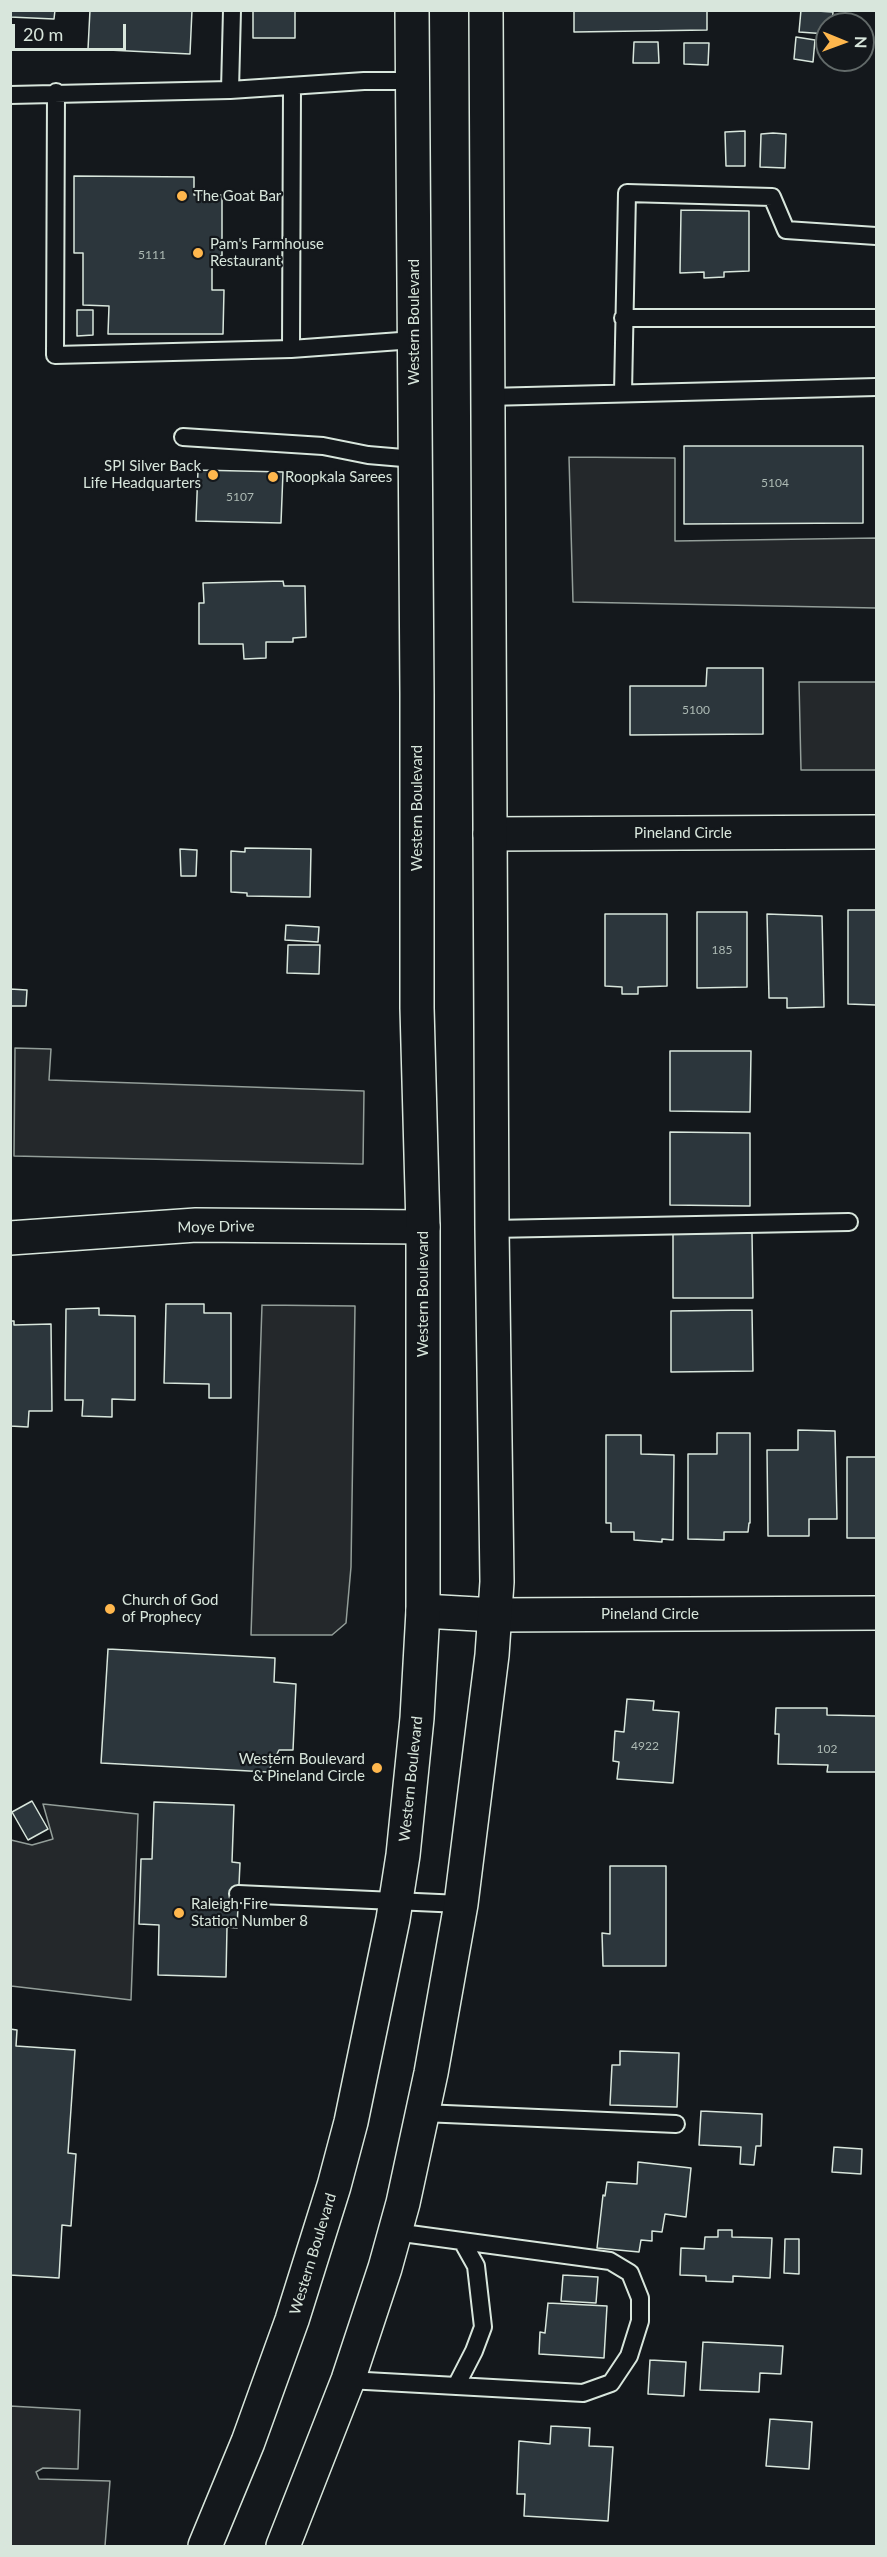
<!DOCTYPE html>
<style>
body{margin:0}
#map{position:relative;width:887px;height:2557px;overflow:hidden;background:#14181c;font-family:Lato,sans-serif}
canvas{display:block}
.frame{position:absolute;inset:0;border:12px solid #d8e6dc;pointer-events:none}
.north{position:absolute;left:815px;top:12px;width:60px;height:60px;box-sizing:border-box;background:#14181c;border:2px solid #626a69;border-radius:50%;rotate:91deg;font-size:16px;font-weight:700;line-height:24px;text-align:center;color:#d8e6dc}
.north::after{content:'';display:block;margin:auto;width:21px;height:27px;background:#ffb74d;clip-path:polygon(50% 0,100% 100%,50% 72%,0 100%)}
.scale{position:absolute;left:12px;top:24px;width:114px;height:27px;box-sizing:border-box;border:3px solid #d8e6dc;border-top:0;padding-left:8px;font-size:18px;line-height:21px;white-space:nowrap;color:#d8e6dc;-webkit-text-stroke:4px #14181c;paint-order:stroke}
</style>
<div id="map">
<canvas width="887" height="2557"></canvas>
<div class="frame"></div>
<div class="north">N</div>
<div class="scale">20 m</div>
</div>
<script>
const context = document.querySelector('canvas').getContext('2d');
context.lineJoin = 'round';
function paint(path, color) { context.fillStyle = color; context.fill(path, 'evenodd'); }
const shape = rows => new Path2D(rows.map(r => 'M' + r).join(''));
function trace(path, color, width, dash) { context.strokeStyle = color; context.lineWidth = width; context.lineCap = dash ? 'butt' : 'round'; context.setLineDash(dash || []); context.stroke(path); }
function label(font, color, halo, rows, align = 'center') {
  context.font = font + ' Lato,sans-serif'; context.lineWidth = 4.5; context.setLineDash([]); context.textBaseline = 'middle'; context.strokeStyle = halo; context.fillStyle = color; for (const [text, x, y, turn = 0] of rows) {
    context.save(); context.translate(x, y); context.rotate((+turn || 0) * Math.PI / 180); context.textAlign = isNaN(turn) ? turn : align; if (halo) context.strokeText(text, 0, 0); context.fillText(text, 0, 0); context.restore();
  }
}
const parking = shape([
 [569,457,675,458,675,541,876,538,876,608,573,602,569,457],
 [799,682,876,682,876,770,801,770,799,682],
 [15,1048,51,1049,49,1080,364,1091,363,1164,14,1156,15,1048],
 [262,1305,355,1306,351,1567,346,1623,332,1635,251,1635,262,1305],
 [43,1804,138,1814,131,2000,11,1986,11,1840,32,1845,53,1839,43,1804],
 [10,2406,80,2410,78,2469,43,2468,36,2472,39,2479,110,2481,105,2546,11,2546,10,2406]
]);
paint(parking, '#24282b');
trace(parking, '#939e99', 1.5);
const building = shape([
 [10,10,55,10,54,19,10,17,10,10],
 [90,10,192,10,190,54,88,49,90,10],
 [253,10,295,10,295,38,253,38,253,10],
 [574,10,707,10,707,30,574,32,574,10],
 [801,10,833,12,832,24,827,24,827,34,799,32,801,10],
 [796,37,815,40,813,62,794,59,796,37],
 [634,42,658,42,659,63,633,63,634,42],
 [684,43,709,43,708,65,684,64,684,43],
 [745,131,745,166,726,166,725,132,745,131],
 [773,133,786,134,785,168,760,167,761,134,773,133],
 [74,176,194,177,194,195,222,195,222,256,212,256,212,290,224,290,223,334,108,334,109,306,83,305,83,253,74,253,74,176],
 [681,210,749,211,749,271,724,272,724,277,704,278,704,272,680,273,681,210],
 [77,310,93,310,93,335,77,336,77,310],
 [684,446,863,446,863,523,684,524,684,446],
 [198,470,283,472,281,523,196,521,198,470],
 [283,581,284,586,305,586,306,637,293,638,293,642,266,642,266,658,244,659,243,644,199,644,199,603,204,603,203,583,283,581],
 [707,668,763,668,763,734,630,735,630,686,706,686,707,668],
 [245,848,311,849,310,897,247,896,247,893,231,892,231,851,245,852,245,848],
 [180,849,197,850,196,876,181,876,180,849],
 [848,910,876,910,876,1005,848,1004,848,910],
 [697,912,747,912,747,987,697,988,697,912],
 [605,914,667,914,667,986,638,987,638,994,622,994,622,987,605,986,605,914],
 [767,914,822,916,824,1007,787,1008,787,998,769,998,767,914],
 [286,925,319,927,318,942,285,940,286,925],
 [288,945,320,945,319,974,287,973,288,945],
 [10,989,27,990,26,1006,10,1006,10,989],
 [670,1051,751,1051,750,1112,670,1111,670,1051],
 [670,1132,750,1133,750,1206,670,1205,670,1132],
 [752,1233,753,1298,673,1298,673,1234,752,1233],
 [166,1304,204,1304,204,1313,231,1313,231,1398,209,1398,209,1384,164,1383,166,1304],
 [99,1308,99,1315,135,1316,135,1400,112,1399,112,1417,82,1416,83,1400,65,1400,66,1309,99,1308],
 [752,1310,753,1371,671,1372,671,1311,752,1310],
 [10,1321,14,1321,14,1325,51,1324,52,1411,29,1411,28,1427,10,1426,10,1321],
 [798,1430,835,1431,837,1519,809,1519,809,1536,768,1536,767,1450,798,1450,798,1430],
 [717,1433,750,1433,750,1523,749,1523,748,1532,724,1532,724,1540,688,1539,688,1454,717,1454,717,1433],
 [606,1435,641,1435,641,1454,674,1455,673,1540,662,1539,662,1542,634,1540,634,1532,611,1532,611,1523,606,1523,606,1435],
 [847,1457,876,1457,876,1538,847,1538,847,1457],
 [108,1649,275,1658,274,1682,296,1684,293,1750,279,1750,268,1772,101,1763,108,1649],
 [627,1699,654,1701,653,1710,679,1712,673,1783,617,1779,619,1762,613,1761,615,1731,624,1732,627,1699],
 [776,1708,827,1708,827,1715,876,1716,876,1772,827,1772,828,1765,778,1764,779,1734,775,1734,776,1708],
 [32,1801,48,1829,28,1840,12,1812,32,1801],
 [154,1802,234,1805,232,1862,240,1863,237,1928,227,1927,226,1977,158,1975,159,1925,139,1924,141,1859,152,1859,154,1802],
 [610,1866,666,1866,666,1966,603,1966,602,1933,610,1934,610,1866],
 [10,2029,17,2030,16,2046,75,2050,68,2153,76,2154,71,2226,62,2225,59,2278,10,2275,10,2029],
 [620,2051,679,2053,677,2107,610,2105,612,2065,620,2065,620,2051],
 [701,2111,762,2114,761,2146,756,2146,754,2165,740,2164,741,2147,699,2145,701,2111],
 [834,2147,862,2149,861,2174,832,2172,834,2147],
 [638,2162,691,2168,686,2217,665,2214,662,2232,652,2231,652,2241,641,2240,639,2252,597,2248,603,2195,605,2196,607,2182,637,2184,638,2162],
 [718,2230,732,2230,732,2237,772,2238,770,2278,733,2276,733,2282,706,2281,706,2276,680,2275,681,2248,704,2249,705,2237,718,2237,718,2230],
 [785,2239,799,2239,799,2274,784,2273,785,2239],
 [563,2275,598,2277,596,2303,561,2301,563,2275],
 [548,2303,607,2306,604,2358,539,2354,540,2332,545,2333,548,2303],
 [703,2342,783,2346,781,2374,760,2373,759,2392,700,2390,703,2342],
 [650,2360,686,2362,684,2396,648,2394,650,2360],
 [770,2419,812,2422,809,2469,766,2466,770,2419],
 [551,2426,590,2428,589,2446,613,2447,608,2521,524,2516,525,2494,517,2494,519,2441,550,2444,551,2426]
]);
paint(building, '#2c363c');
trace(building, '#d8e6dc', 1.5);
const service = shape([
 [232,10,230,90,364,81,413,81],
 [292,86,291,349,414,340],
 [56,92,55,355,291,349],
 [10,95,230,90],
 [623,318,876,318],
 [623,393,627,193,772,197,786,230,876,236],
 [488,397,876,387],
 [183,437,323,446,368,455,415,459],
 [492,1229,849,1222],
 [238,1894,461,1904],
 [423,2113,676,2124],
 [348,2380,583,2393,611,2383,629,2356,640,2321,640,2298,630,2273,610,2261,395,2232],
 [456,2386,474,2351,483,2327,476,2266,462,2241]
]);
const minor = shape([
 [490,834,876,832],
 [10,1238,196,1225,423,1227],
 [423,1611,495,1615,876,1613]
]);
const primary = shape([
 [205,2546,248,2442,292,2320,334,2186,351,2122,393,1919,403,1855,417,1718,423,1611,423,1227,417,1008,417,694,412,10],
 [283,2546,348,2380,385,2268,403,2203,431,2073,461,1904,492,1655,497,1582,492,1229,486,10]
]);
trace(service, '#d8e6dc', 20);
trace(minor, '#d8e6dc', 36);
trace(primary, '#d8e6dc', 36);
trace(service, '#14181c', 16);
trace(minor, '#14181c', 33);
trace(primary, '#14181c', 33);
for (const [x, y, r, color] of [
 [182,196,6,"#ffb74d"],
 [198,253,6,"#ffb74d"],
 [213,475,6,"#ffb74d"],
 [273,477,6,"#ffb74d"],
 [110,1609,6,"#ffb74d"],
 [377,1768,6,"#ffb74d"],
 [179,1913,6,"#ffb74d"]
]) { const dot = new Path2D(); dot.arc(x, y, r, 0, 2 * Math.PI); context.fillStyle = color; context.fill(dot); trace(dot, '#14181c', 2); }
label('12px', '#adbab4', null, [
 ["5111",152,255],
 ["5104",775,483],
 ["5107",240,497],
 ["5100",696,710],
 ["185",722,950],
 ["4922",645,1746],
 ["102",827,1749]
]);
label('15px', '#d8e6dc', '#14181c', [
 ["The Goat Bar",194,196],
 ["Pam's Farmhouse",210,244],
 ["Restaurant",210,261],
 ["SPI Silver Back",201,466,"right"],
 ["Life Headquarters",201,483,"right"],
 ["Roopkala Sarees",285,477],
 ["Church of God",122,1600],
 ["of Prophecy",122,1617],
 ["Western Boulevard",365,1759,"right"],
 ["& Pineland Circle",365,1776,"right"],
 ["Raleigh Fire",191,1904],
 ["Station Number 8",191,1921]
], 'left');
label('15px', '#d8e6dc', '#14181c', [
 ["Western Boulevard",414,322,-90],
 ["Western Boulevard",417,808,-90],
 ["Pineland Circle",683,833],
 ["Moye Drive",216,1227,-1],
 ["Western Boulevard",423,1294,-90],
 ["Pineland Circle",650,1614],
 ["Western Boulevard",411,1779,-84],
 ["Western Boulevard",313,2254,-73]
]);
</script>
